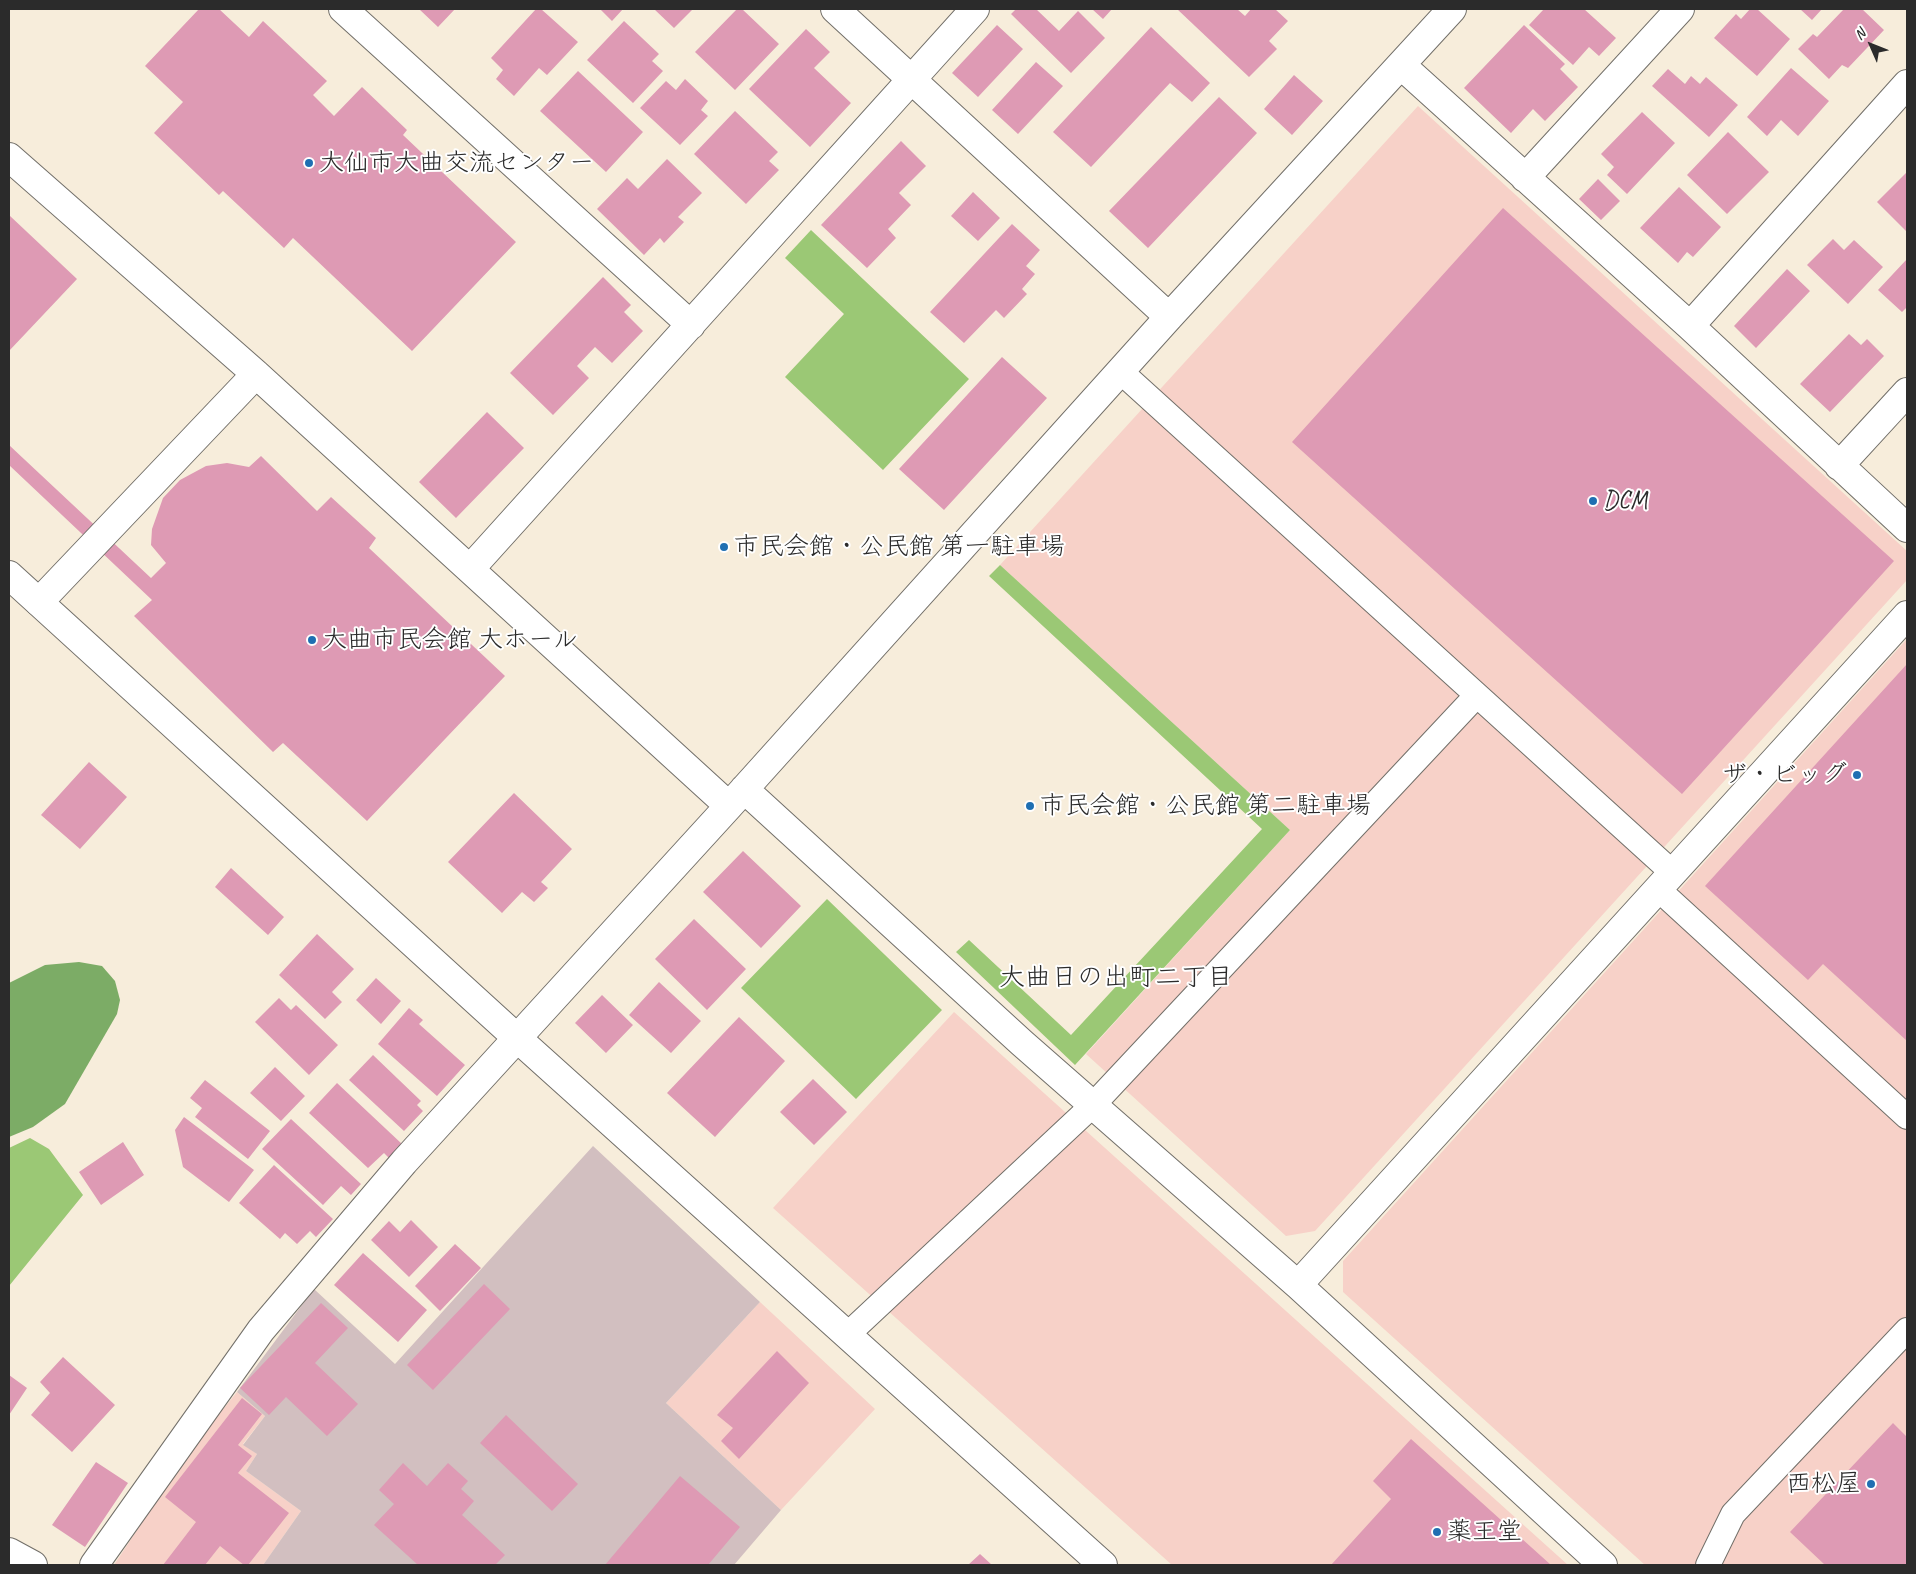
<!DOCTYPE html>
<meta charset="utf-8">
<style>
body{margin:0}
#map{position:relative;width:1916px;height:1574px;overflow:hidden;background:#f7eddb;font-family:Caveat,sans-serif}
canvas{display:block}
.frame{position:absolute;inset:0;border:10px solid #2b2b2b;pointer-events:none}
.north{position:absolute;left:1846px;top:20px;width:50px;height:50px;-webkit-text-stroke:4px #fff;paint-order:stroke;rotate:314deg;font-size:14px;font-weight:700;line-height:20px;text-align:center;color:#2b2b2b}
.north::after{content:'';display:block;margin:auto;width:18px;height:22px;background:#2b2b2b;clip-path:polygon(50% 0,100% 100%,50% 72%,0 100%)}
</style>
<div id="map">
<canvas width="1916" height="1574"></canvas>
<div class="frame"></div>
<div class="north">N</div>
</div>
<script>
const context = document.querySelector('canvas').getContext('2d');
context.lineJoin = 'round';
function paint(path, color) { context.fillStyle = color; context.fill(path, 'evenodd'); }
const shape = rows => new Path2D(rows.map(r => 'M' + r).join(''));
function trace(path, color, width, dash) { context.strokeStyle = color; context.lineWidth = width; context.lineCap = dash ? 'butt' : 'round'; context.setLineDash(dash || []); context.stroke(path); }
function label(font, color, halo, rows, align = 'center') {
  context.font = font + ' Caveat,"Klee One",sans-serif'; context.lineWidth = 4; context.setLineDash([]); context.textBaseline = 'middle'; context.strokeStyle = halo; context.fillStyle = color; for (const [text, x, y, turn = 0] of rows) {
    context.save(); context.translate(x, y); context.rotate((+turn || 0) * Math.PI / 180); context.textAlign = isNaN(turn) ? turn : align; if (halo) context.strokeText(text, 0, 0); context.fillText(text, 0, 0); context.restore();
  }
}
paint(shape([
 [1418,106,1907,551,1907,580,1315,1231,1286,1236,1086,1054,1290,830,1000,565],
 [1907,639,1907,1565,1645,1565,1343,1292,1343,1261],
 [954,1012,1568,1565,1172,1565,773,1208],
 [760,1302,875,1409,781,1510,666,1403],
 [237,1392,265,1416,243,1444,257,1454,246,1471,301,1511,263,1565,114,1565,189,1451]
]), '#f7d1c8');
paint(shape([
 [593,1146,760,1302,666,1403,781,1510,734,1565,263,1565,301,1511,246,1471,257,1454,243,1445,265,1416,237,1392,314,1289,395,1364]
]), '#d2bfc0');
paint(shape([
 [811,230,969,379,883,470,785,377,844,314,785,258],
 [1000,565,1290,830,1075,1065,956,952,969,940,1071,1035,1262,829,989,576],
 [827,899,942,1010,856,1099,741,988],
 [30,1138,49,1149,83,1195,9,1286,9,1148]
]), '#9bc875');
paint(shape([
 [79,962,102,966,115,981,120,1000,117,1014,65,1104,33,1127,9,1137,9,983,45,965]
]), '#7cac66');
paint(shape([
 [199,9,219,9,249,37,263,21,327,81,313,95,334,116,362,87,407,130,403,135,516,242,412,351,293,238,284,248,223,191,219,195,154,133,183,102,145,66],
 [419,9,455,9,438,27],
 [536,9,541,9,578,42,547,75,539,68,514,96,496,79,503,70,491,58],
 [600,9,623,9,612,21],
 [654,9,693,9,674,28],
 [737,9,742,9,779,44,735,90,695,52],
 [1016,9,1036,9,1059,31,1078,11,1105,38,1071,73,1011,14],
 [1092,9,1112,9,1103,19],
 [1177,9,1237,9,1245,16,1251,9,1275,9,1288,21,1269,41,1277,49,1249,77],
 [1544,9,1584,9,1616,38,1599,56,1589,47,1573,65,1529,25],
 [1750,9,1757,9,1790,39,1757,76,1714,38,1736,14,1741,19],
 [1800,9,1822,9,1812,20],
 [1844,9,1862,9,1884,30,1848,68,1842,65,1829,79,1798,49,1813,34,1817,37],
 [624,21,659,54,652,61,663,71,633,103,587,60],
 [997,25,1023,49,978,97,952,73],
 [1524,25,1565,64,1560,69,1578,87,1545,121,1533,109,1511,133,1464,88],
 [1151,27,1210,83,1192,102,1170,83,1091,167,1053,132],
 [806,29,830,52,814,68,851,103,810,147,749,89],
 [1036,62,1063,86,1018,134,992,110],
 [1791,68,1829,101,1798,136,1781,120,1767,136,1747,117],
 [1668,69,1685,84,1691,76,1700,84,1706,77,1738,105,1709,137,1652,86],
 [578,71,643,132,606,172,540,111],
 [1294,75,1323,101,1292,135,1264,109],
 [685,79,708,101,701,110,708,116,680,145,640,108,666,81,676,90],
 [1219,97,1257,133,1148,248,1109,211],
 [735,111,778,152,769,161,779,170,746,204,694,154],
 [1642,112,1675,143,1627,194,1607,175,1614,167,1601,154],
 [1728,132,1769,172,1727,214,1687,175],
 [901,141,926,166,899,193,911,205,888,229,896,238,867,268,821,225],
 [667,159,702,193,678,217,684,222,664,243,660,238,644,255,597,209,627,178,638,189],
 [1907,172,1907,232,1877,202],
 [1598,179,1620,201,1601,220,1579,199],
 [1679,187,1721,227,1693,257,1687,252,1678,263,1640,228],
 [973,192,1000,218,978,241,951,216],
 [1503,208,1894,561,1682,794,1292,442],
 [9,215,77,279,9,351],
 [1012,224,1040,250,1026,266,1035,274,1022,289,1027,294,1004,318,996,310,964,343,930,312],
 [1833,239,1844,250,1854,240,1883,267,1848,304,1807,265],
 [1907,259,1907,307,1902,312,1878,290],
 [1787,269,1810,291,1756,348,1734,326],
 [603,277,631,305,624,312,643,331,612,363,595,347,577,366,589,378,553,415,510,373],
 [1849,334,1861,345,1867,339,1884,356,1830,412,1800,384],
 [1002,357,1047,398,944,510,899,469],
 [487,412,524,448,456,518,419,482],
 [9,445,151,578,166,563,151,545,152,529,163,498,180,480,206,466,227,463,249,467,261,456,317,511,331,497,376,538,369,548,505,676,367,821,283,743,273,752,134,616,152,600,9,465],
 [1907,664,1907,1041,1823,964,1808,980,1705,886],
 [89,762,127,797,80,849,41,815],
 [514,793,572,849,541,882,548,888,534,902,522,892,502,913,448,862],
 [743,851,801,906,761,948,703,892],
 [231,868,284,917,268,935,215,887],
 [694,919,746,969,707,1010,655,959],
 [317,934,354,969,332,992,342,1002,325,1019,279,975],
 [376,978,401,1001,381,1024,356,1000],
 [659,982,701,1021,671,1053,629,1015],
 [602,995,633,1025,606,1053,575,1023],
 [279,998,291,1010,296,1005,338,1045,309,1075,255,1022],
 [409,1008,423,1020,419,1024,465,1065,437,1096,378,1044],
 [739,1017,785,1061,715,1137,667,1093],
 [373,1055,421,1101,417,1105,423,1111,404,1131,349,1080],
 [275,1067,305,1096,281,1121,250,1093],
 [813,1079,847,1112,814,1145,780,1112],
 [205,1080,270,1131,248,1159,195,1117,202,1108,190,1098],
 [337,1083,402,1144,389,1158,384,1153,368,1168,309,1113],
 [184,1117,254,1170,229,1202,183,1167,175,1130],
 [291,1119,361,1184,351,1195,341,1186,323,1205,262,1149],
 [123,1142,144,1175,101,1205,79,1172],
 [274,1165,333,1219,316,1237,310,1231,297,1244,285,1233,280,1239,239,1203],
 [411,1220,438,1247,409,1277,371,1240,389,1221,400,1232],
 [455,1244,481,1268,440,1311,415,1286],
 [363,1253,427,1310,398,1342,334,1285],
 [484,1284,510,1309,433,1390,407,1365],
 [321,1303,348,1328,315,1363,358,1404,327,1436,286,1397,269,1415,240,1388],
 [777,1351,809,1383,739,1459,721,1441,733,1428,717,1415],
 [63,1357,115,1405,72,1452,31,1415,50,1393,40,1382],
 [9,1375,27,1388,9,1415],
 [242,1398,262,1414,238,1445,252,1456,238,1473,289,1513,248,1565,244,1565,220,1546,205,1565,163,1565,196,1522,165,1497],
 [506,1415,578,1484,552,1511,480,1443],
 [1893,1423,1907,1437,1907,1565,1825,1565,1790,1532],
 [1411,1439,1551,1565,1331,1565,1391,1499,1373,1481],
 [96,1462,128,1483,85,1547,52,1525],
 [403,1463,427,1486,448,1463,468,1481,461,1489,474,1501,462,1515,505,1555,495,1565,418,1565,374,1525,394,1504,379,1490],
 [680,1476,740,1527,708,1565,605,1565],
 [980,1554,992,1565,968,1565]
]), '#de9ab4');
const lane = shape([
 [1120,371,1673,873],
 [1658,889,1907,1117],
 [847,1335,1093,1105,1477,695],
 [1708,1565,1733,1514,1907,1330]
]);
const street = shape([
 [343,9,691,325],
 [835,9,1169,317],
 [1401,65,1690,326,1907,528],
 [9,157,256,374,729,806],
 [1525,178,1680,9],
 [1690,326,1907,84],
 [1839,466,1907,392],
 [470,569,975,9],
 [39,602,256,374],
 [744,789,1022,1043,1298,1285,1603,1565],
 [1298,1285,1907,615],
 [94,1565,261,1330,404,1162,729,806,1169,317,1452,9]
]);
const secondary = shape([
 [9,575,517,1038,1103,1565]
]);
const primary = shape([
 [9,1552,33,1565]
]);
trace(lane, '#726f69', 26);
trace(street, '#726f69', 30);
trace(secondary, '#726f69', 30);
trace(primary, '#726f69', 30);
trace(lane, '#fff', 24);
trace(street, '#fff', 28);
trace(secondary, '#fff', 28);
trace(primary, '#fff', 28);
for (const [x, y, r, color] of [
 [309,163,5,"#1f6fb2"],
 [1593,501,5,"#1f6fb2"],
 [724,547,5,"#1f6fb2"],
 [312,640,5,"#1f6fb2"],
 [1857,775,5,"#1f6fb2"],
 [1030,806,5,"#1f6fb2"],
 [1871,1484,5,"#1f6fb2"],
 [1437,1532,5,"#1f6fb2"]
]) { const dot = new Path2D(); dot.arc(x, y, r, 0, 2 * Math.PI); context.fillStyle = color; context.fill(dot); trace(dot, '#fff', 2); }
label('25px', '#2b2b2b', '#fff', [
 ["大仙市大曲交流センター",319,163],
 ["DCM",1603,501],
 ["市民会館・公民館 第一駐車場",734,547],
 ["大曲市民会館 大ホール",322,640],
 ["ザ・ビッグ",1847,775,"right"],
 ["市民会館・公民館 第二駐車場",1040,806],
 ["西松屋",1861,1484,"right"],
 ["薬王堂",1447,1532]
], 'left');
label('26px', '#2b2b2b', '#fff', [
 ["大曲日の出町二丁目",1116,978]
]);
</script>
